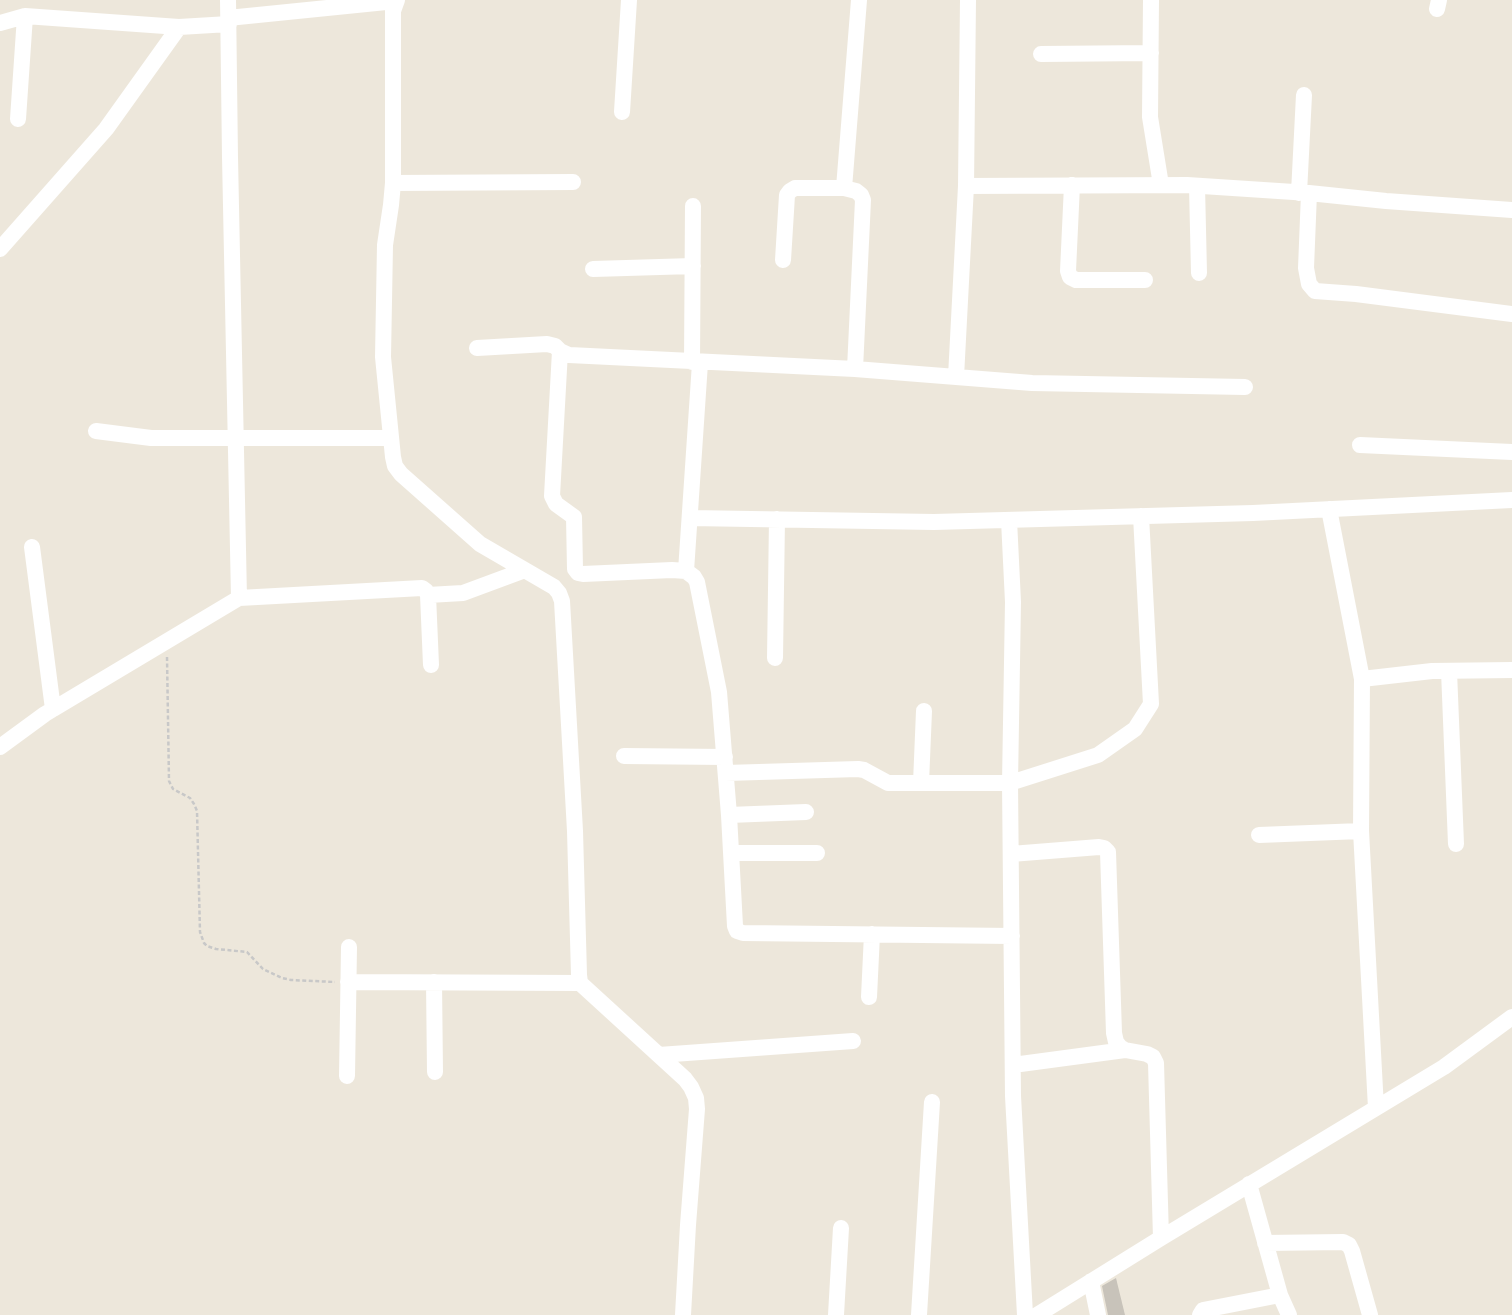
<!DOCTYPE html>
<style>
body{margin:0}
canvas{display:block;background:#ede7db}
</style>
<canvas width="1512" height="1315"></canvas>
<script>
const context = document.querySelector('canvas').getContext('2d');
context.lineJoin = 'round';
function paint(path, color) { context.fillStyle = color; context.fill(path, 'evenodd'); }
const shape = rows => new Path2D(rows.map(r => 'M' + r).join(''));
function trace(path, color, width, dash) { context.strokeStyle = color; context.lineWidth = width; context.lineCap = dash ? 'butt' : 'round'; context.setLineDash(dash || []); context.stroke(path); }
paint(shape([
 [1116,1278,1125,1315,1108,1315,1102,1286]
]), '#c8c3ba');
trace(shape([
 [167,657,169,781,173,789,190,798,194,804,197,811,200,932,204,943,207,946,216,949,247,952,263,969,282,978,291,980,335,982]
]), '#c8c8c8', 2.5, [4, 2.5]);
trace(shape([
 [228,0,230,157,239,598],
 [397,0,393,11,393,183,391,205,385,245,383,357,393,457,395,466,401,474,480,544,554,587,559,593,562,601,575,831,579,975,580,983,685,1079,691,1087,696,1098,697,1109,688,1225,683,1315],
 [1151,0,1150,117,1161,185],
 [1437,9,1439,0],
 [228,18,396,1],
 [0,23,25,16],
 [1041,54,1151,53],
 [622,112,629,0],
 [18,119,25,16,179,27,229,24],
 [393,183,573,182],
 [1072,185,1068,271,1070,277,1076,280,1145,280],
 [966,186,1187,185,1309,193],
 [1197,186,1199,273],
 [844,188,859,0],
 [1299,193,1304,95],
 [1512,210,1386,201,1309,193,1306,268,1309,284,1315,291,1356,294,1512,314],
 [0,249,106,129,179,27],
 [783,260,787,195,790,191,795,188,844,188,856,191,861,195,863,200,855,369],
 [593,269,693,266],
 [477,348,547,344,555,346,560,351,569,355,855,369,1032,383,1245,387],
 [560,351,552,496,556,504,574,517,575,569,578,573,583,574,672,570,686,571,694,577,697,582,719,692,729,815,735,926,737,931,743,933,1012,936],
 [692,362,693,206],
 [956,377,966,186,968,0],
 [96,431,151,438,391,438],
 [1360,445,1512,452],
 [1329,509,1362,679,1361,831,1376,1108],
 [690,518,934,522,1253,513,1512,500],
 [1009,520,1013,602,1010,783,1013,1096,1025,1315],
 [32,547,53,709],
 [686,571,700,363],
 [428,595,463,593,525,570],
 [775,658,777,519],
 [1449,671,1456,844],
 [1362,679,1432,671,1512,670],
 [0,747,45,714,239,598,422,588,426,591,428,595,431,665],
 [624,756,725,757],
 [726,773,858,769,864,770,888,783,1010,783,1098,755,1135,729,1151,704,1141,516],
 [921,783,924,711],
 [729,815,806,812],
 [1259,835,1361,831],
 [732,853,817,853],
 [1011,854,1099,847,1104,848,1108,852,1114,1033,1116,1042,1120,1047,1125,1050,1147,1054,1153,1057,1156,1063,1161,1238],
 [348,982,580,983],
 [434,982,435,1072],
 [869,997,872,934],
 [659,1055,853,1041],
 [1013,1065,1125,1050],
 [347,1076,349,947],
 [1249,1184,1280,1295,1289,1315],
 [1265,1243,1343,1242,1349,1245,1352,1251,1370,1315],
 [1091,1281,1098,1315],
 [836,1315,841,1228],
 [919,1315,932,1102],
 [1037,1315,1161,1238,1444,1067,1512,1017],
 [1200,1315,1203,1310,1280,1295]
]), '#fff', 16);
</script>
